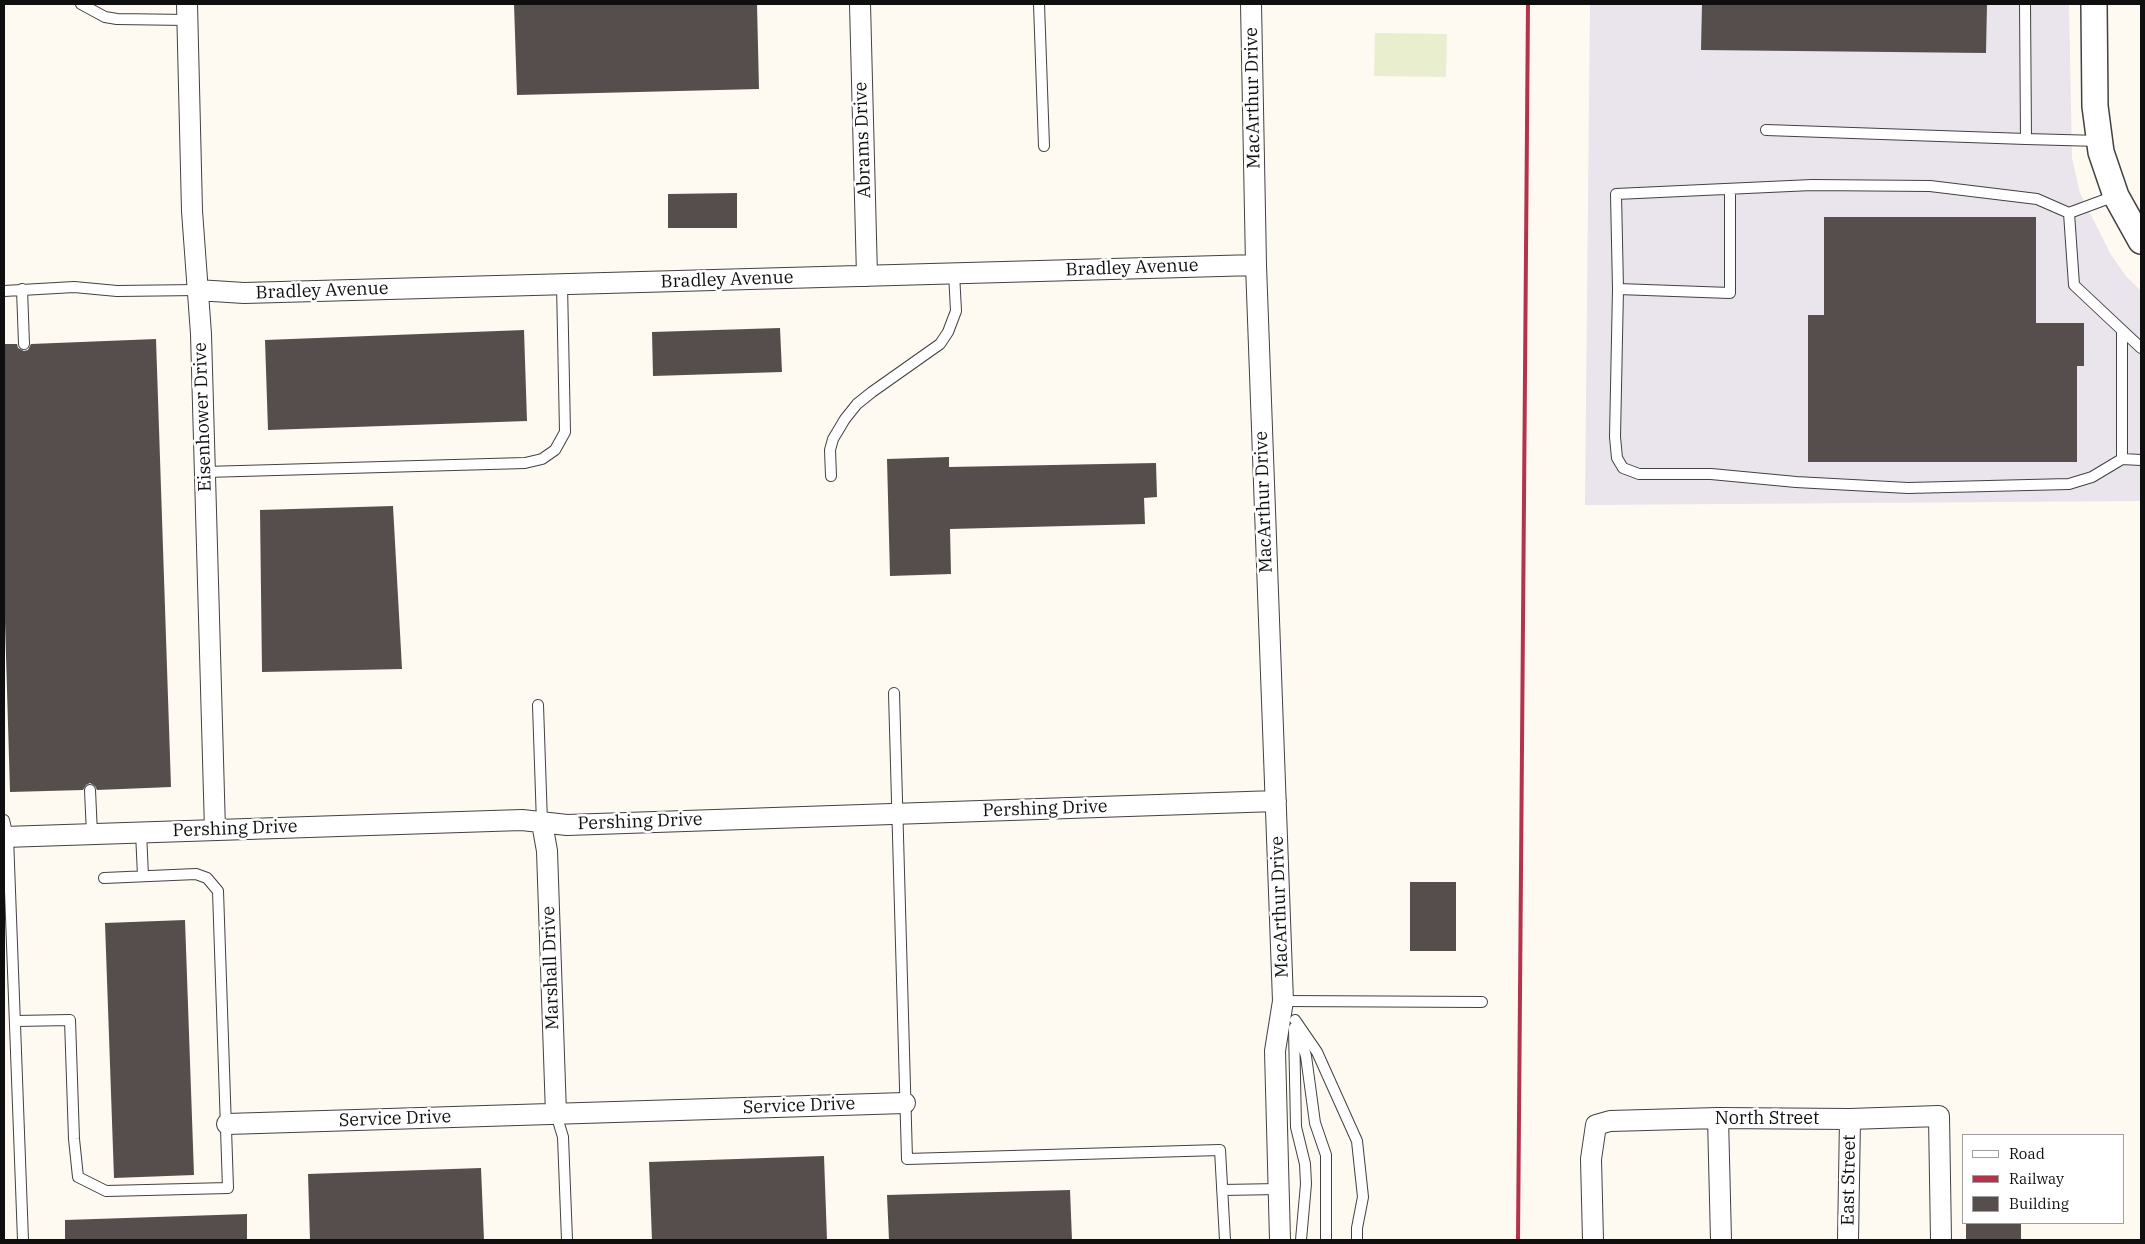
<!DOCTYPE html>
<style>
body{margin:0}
#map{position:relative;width:2145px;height:1244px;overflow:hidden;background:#fef9f1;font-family:"IBM Plex Serif",serif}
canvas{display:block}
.frame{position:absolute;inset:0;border:5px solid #0f0f0f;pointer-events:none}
.legend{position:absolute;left:1962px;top:1134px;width:162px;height:90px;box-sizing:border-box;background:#fff;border:1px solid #9f9f9f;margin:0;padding:6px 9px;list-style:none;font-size:15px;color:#0f0f0f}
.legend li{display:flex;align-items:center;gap:10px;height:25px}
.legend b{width:25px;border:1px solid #9f9f9f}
</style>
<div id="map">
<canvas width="2145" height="1244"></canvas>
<div class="frame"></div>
<ul class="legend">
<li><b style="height:6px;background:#fff"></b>Road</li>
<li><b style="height:6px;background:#b3324c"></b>Railway</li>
<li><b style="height:14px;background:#564e4c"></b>Building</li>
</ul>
</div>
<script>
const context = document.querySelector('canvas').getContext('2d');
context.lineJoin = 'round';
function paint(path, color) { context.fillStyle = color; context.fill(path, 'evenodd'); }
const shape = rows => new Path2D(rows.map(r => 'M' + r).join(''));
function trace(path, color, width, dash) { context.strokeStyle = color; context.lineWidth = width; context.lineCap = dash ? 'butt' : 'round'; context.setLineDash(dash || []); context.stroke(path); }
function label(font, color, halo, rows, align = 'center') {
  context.font = font + ' "IBM Plex Serif",serif'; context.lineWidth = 5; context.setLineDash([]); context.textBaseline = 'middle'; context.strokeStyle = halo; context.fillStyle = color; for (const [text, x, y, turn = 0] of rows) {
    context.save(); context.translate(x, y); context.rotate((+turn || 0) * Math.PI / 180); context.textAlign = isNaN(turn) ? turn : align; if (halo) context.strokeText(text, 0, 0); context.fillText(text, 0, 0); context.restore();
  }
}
paint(shape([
 [1590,4,2069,4,2072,158,2080,193,2110,253,2125,275,2141,291,2141,501,1585,505]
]), '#eae4ec');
paint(shape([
 [1375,33,1447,34,1446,77,1374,76]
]), '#e8eece');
paint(shape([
 [514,4,757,4,759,89,517,95],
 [1702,4,1987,4,1986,53,1701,50],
 [737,193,737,228,668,228,668,194],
 [1824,217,2036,217,2036,323,2084,323,2084,366,2077,366,2077,462,1808,462,1808,315,1824,315],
 [780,328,782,372,653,376,652,332],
 [524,330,527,421,268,430,265,340],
 [156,339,171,787,97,790,95,786,90,783,86,785,83,790,10,792,4,588,4,344,17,344,18,348,24,351,28,350,31,344],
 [949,457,949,467,1156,463,1157,497,1144,498,1145,524,950,529,951,574,890,576,887,459],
 [393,506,402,669,262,672,260,510],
 [1410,882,1456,882,1456,951,1410,951],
 [185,920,194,1175,114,1178,105,923],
 [824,1156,827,1240,652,1240,649,1162],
 [481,1168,484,1240,310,1240,308,1174],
 [1070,1190,1072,1240,889,1240,887,1195],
 [247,1214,247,1240,65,1240,65,1220],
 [1966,1223,2021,1223,2021,1240,1966,1240]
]), '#564e4c');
const service = shape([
 [81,4,105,17,117,19,187,20],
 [1039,4,1044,146],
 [2025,4,2026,139,2099,141],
 [1766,130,2026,139],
 [1730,189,1730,293,1618,289,1616,194,1812,185,1930,186,2037,199,2069,213,2115,196],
 [2069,213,2074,285,2141,348],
 [22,289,24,344],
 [1618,289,1615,437,1617,458,1623,468,1639,474,1711,474,1796,482,1908,488,2069,484,2092,477,2122,459],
 [4,291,74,287,117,291,197,290],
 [2122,330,2122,459,2141,460],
 [205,472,525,463,542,459,555,450,565,432,562,284],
 [831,476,830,450,833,439,845,419,857,404,872,392,940,344,948,332,956,311,954,273],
 [894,693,907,1159,1220,1150,1225,1240],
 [538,705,542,823],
 [90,790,92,834],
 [4,820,8,837,23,1240],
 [141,832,143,876],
 [1283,1001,1482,1002],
 [1295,1020,1317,1052,1357,1141,1363,1197,1357,1228,1357,1240],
 [16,1021,70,1020,74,1139,78,1177,106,1191,228,1188,218,891,207,878,196,874,104,878],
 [1294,1028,1296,1127,1305,1164,1306,1184,1301,1240],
 [1298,1030,1306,1056,1315,1123,1326,1155,1326,1240],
 [556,1114,563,1137,567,1240],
 [1222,1190,1279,1189]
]);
const minor = shape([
 [187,4,192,211,201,334,215,830],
 [860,4,867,276],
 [1251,4,1256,265,1283,1001,1275,1051,1280,1240],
 [197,290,244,293,1256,265],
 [542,823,547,851,556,1114],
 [4,837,522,820,567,825,1276,801],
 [1718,1118,1721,1240],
 [227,1124,905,1103],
 [1593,1240,1591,1159,1596,1125,1610,1121,1718,1118,1850,1119,1939,1116,1941,1240],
 [1848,1240,1850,1119]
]);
const tertiary = shape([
 [2094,4,2095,106,2101,152,2116,196,2141,241]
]);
trace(service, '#424242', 12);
trace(minor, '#424242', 22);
trace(tertiary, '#424242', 28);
trace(service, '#fff', 10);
trace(minor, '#fff', 20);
trace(tertiary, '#fff', 25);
trace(shape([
 [1518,1240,1528,4]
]), '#b3324c', 4);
label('18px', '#0f0f0f', '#fff', [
 ["MacArthur Drive",1253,98,-91],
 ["Abrams Drive",863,140,-92],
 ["Bradley Avenue",1132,268,-2],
 ["Bradley Avenue",727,280,-2],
 ["Bradley Avenue",322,291,-2],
 ["Eisenhower Drive",203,417,-92],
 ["MacArthur Drive",1264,502,-92],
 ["Pershing Drive",1045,809,-2],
 ["Pershing Drive",640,822,-2],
 ["Pershing Drive",235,829,-2],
 ["MacArthur Drive",1280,907,-92],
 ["Marshall Drive",551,968,-92],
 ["Service Drive",799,1106,-2],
 ["Service Drive",395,1119,-2],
 ["North Street",1767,1119],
 ["East Street",1849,1180,-89]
]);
</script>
